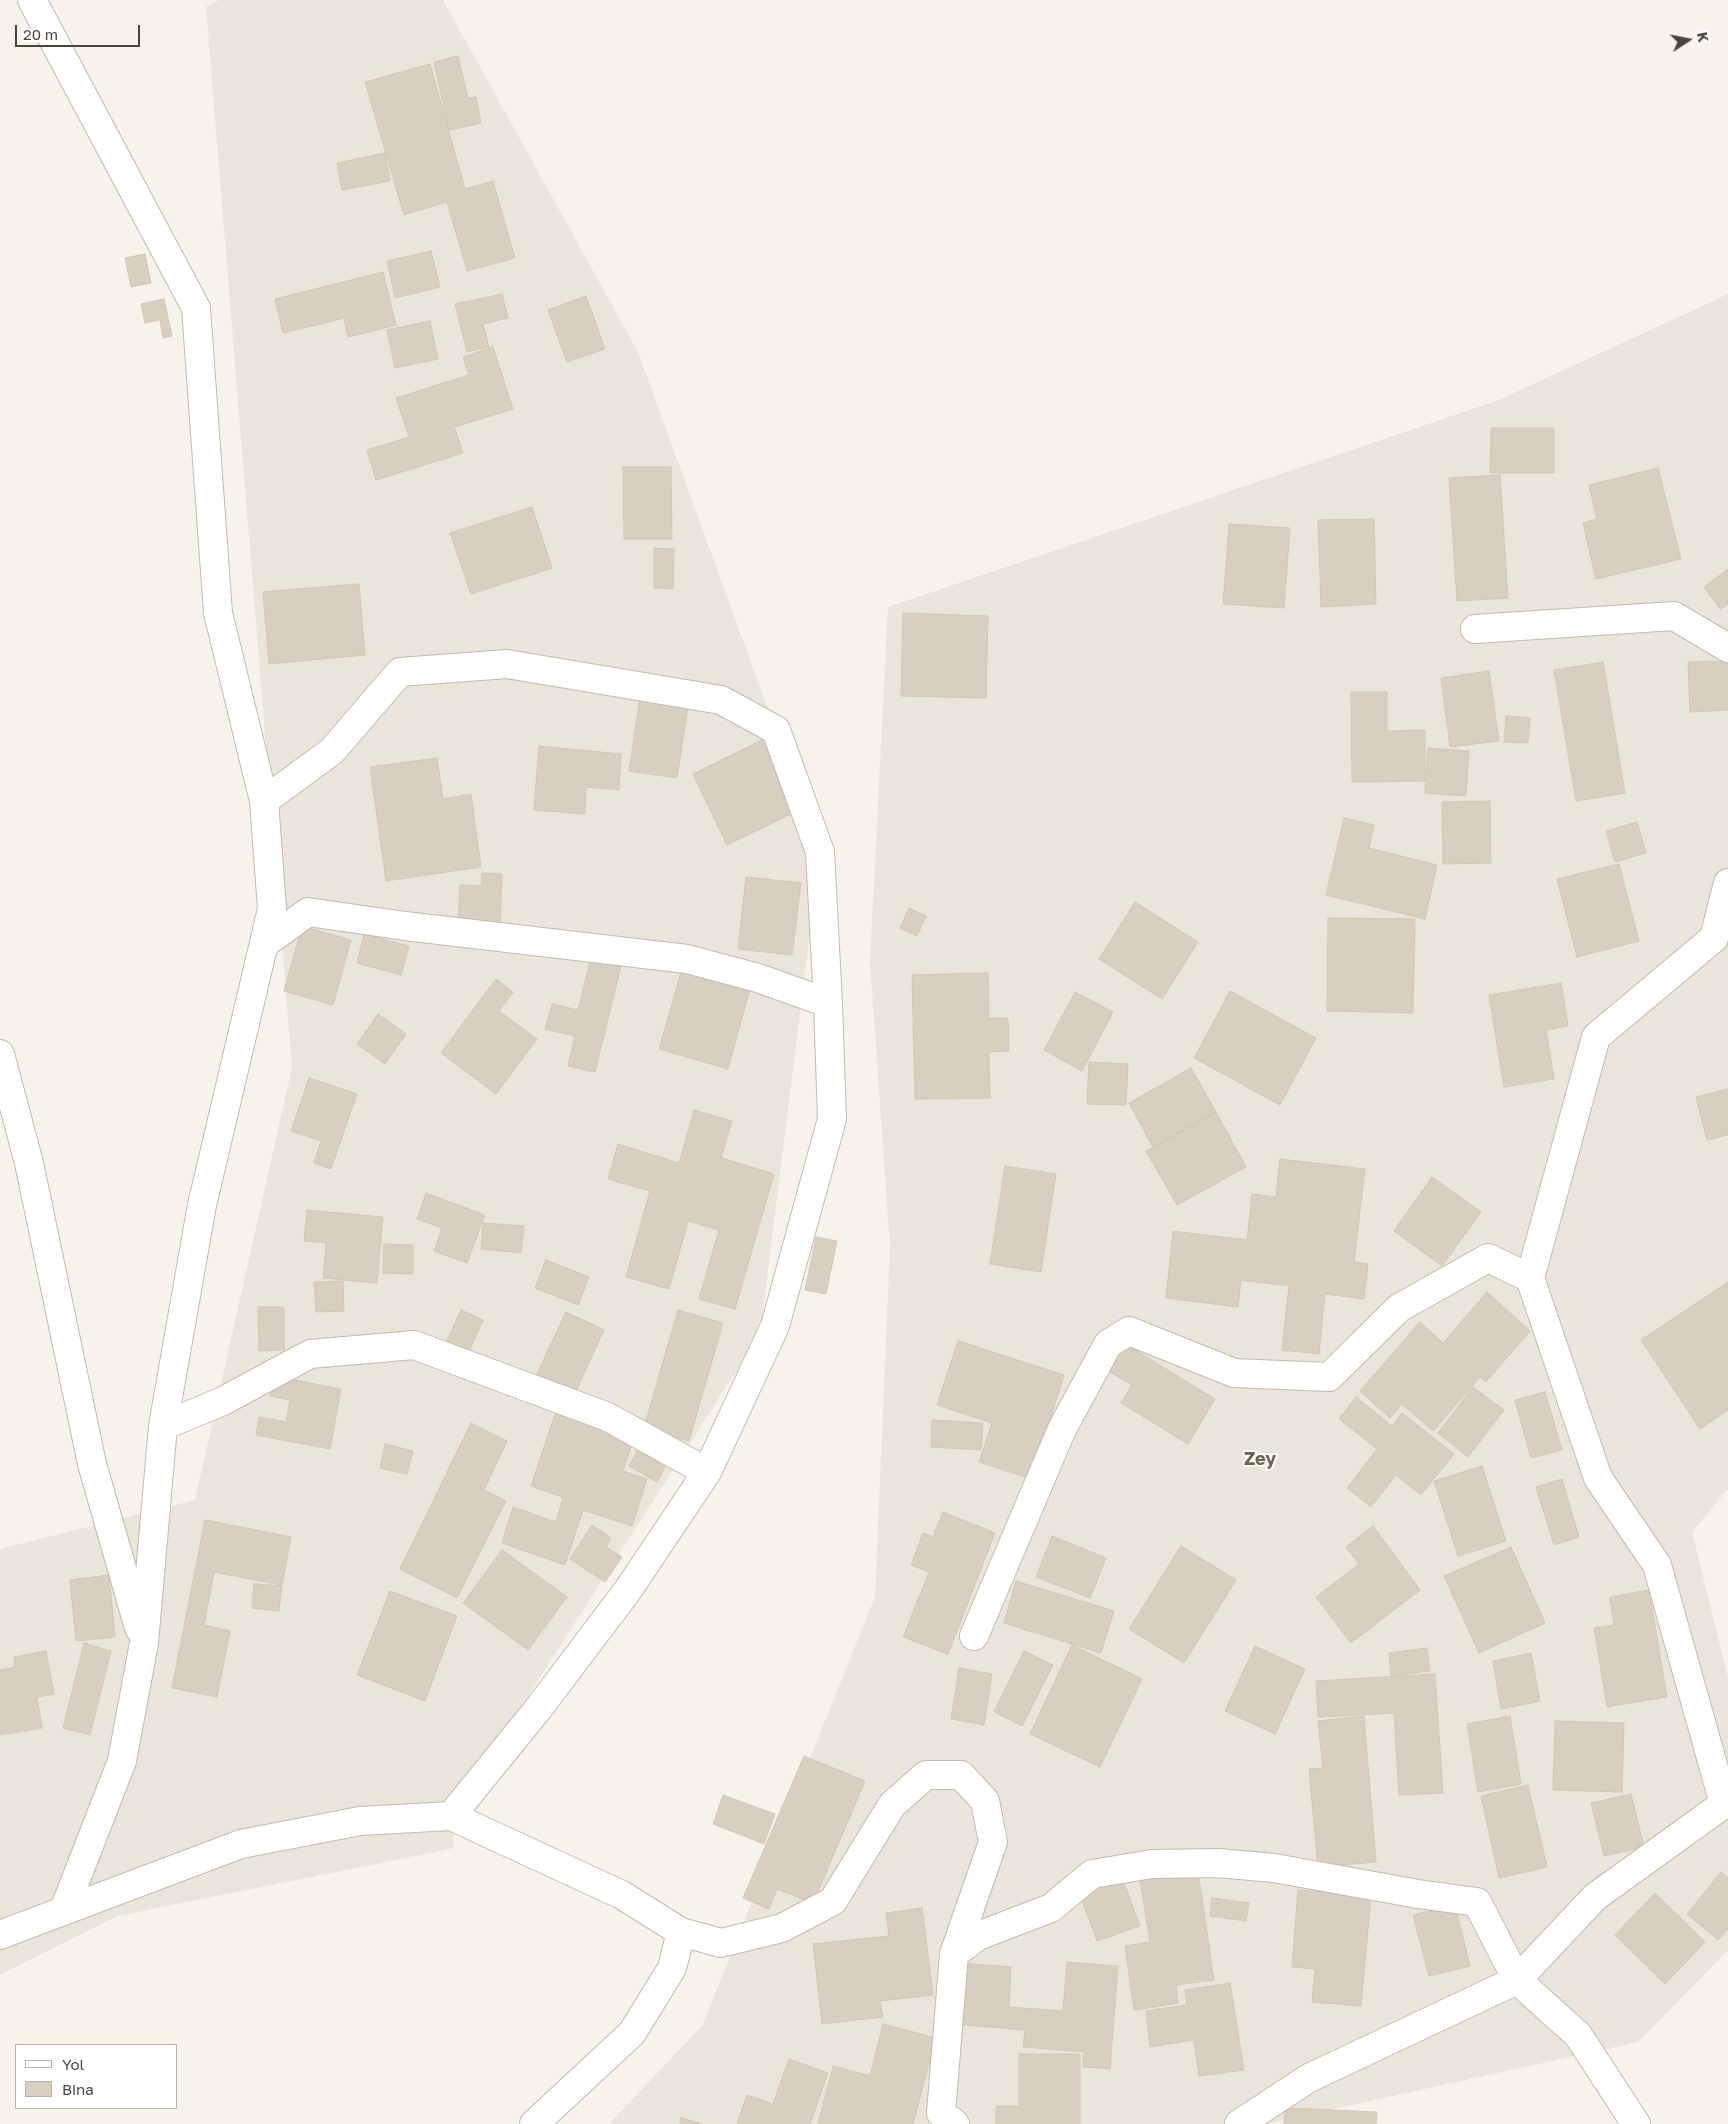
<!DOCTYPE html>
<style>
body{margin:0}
#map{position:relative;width:1728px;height:2124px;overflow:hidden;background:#f6f3ec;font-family:"Golos Text",sans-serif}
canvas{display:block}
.legend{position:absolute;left:15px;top:2044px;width:162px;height:65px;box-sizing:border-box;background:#fff;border:1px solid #b7b4b0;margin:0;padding:6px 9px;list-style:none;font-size:15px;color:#4b4439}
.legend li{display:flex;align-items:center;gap:10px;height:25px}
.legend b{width:25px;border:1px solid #b7b4b0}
.north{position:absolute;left:1663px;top:15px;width:50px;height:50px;-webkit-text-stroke:4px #fff;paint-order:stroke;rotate:79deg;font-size:14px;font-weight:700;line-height:20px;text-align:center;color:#4b4439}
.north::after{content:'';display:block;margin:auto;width:18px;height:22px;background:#4b4439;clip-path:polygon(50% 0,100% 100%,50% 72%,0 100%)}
.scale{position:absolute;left:15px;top:25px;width:125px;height:22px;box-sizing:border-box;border:2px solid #4b4439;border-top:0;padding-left:6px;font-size:15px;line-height:18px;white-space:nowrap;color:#4b4439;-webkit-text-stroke:4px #fff;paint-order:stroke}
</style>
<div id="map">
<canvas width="1728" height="2124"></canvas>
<ul class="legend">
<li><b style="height:6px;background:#fff"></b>Yol</li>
<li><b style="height:14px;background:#d8cfc1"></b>Bina</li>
</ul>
<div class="north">K</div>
<div class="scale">20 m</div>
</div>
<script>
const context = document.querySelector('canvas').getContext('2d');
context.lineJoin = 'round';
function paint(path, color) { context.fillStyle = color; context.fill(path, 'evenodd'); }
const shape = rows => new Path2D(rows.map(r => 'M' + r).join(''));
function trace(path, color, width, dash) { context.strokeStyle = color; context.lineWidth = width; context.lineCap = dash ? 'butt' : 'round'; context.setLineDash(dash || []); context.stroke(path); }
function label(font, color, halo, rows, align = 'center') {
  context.font = font + ' "Golos Text",sans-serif'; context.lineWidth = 4; context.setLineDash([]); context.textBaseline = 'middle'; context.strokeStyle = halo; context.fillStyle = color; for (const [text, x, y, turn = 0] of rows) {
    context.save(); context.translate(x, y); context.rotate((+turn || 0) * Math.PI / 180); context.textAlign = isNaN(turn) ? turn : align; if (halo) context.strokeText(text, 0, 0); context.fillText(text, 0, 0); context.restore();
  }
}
paint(shape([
 [219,0,443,0,638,352,820,852,760,1334,451,1816,454,1848,118,1916,0,1975,0,1549,195,1500,292,1067,206,7],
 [1728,294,1728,1489,1692,1532,1728,1678,1728,1950,1638,2042,1266,2124,609,2124,702,2026,875,1597,890,1247,870,961,888,607,1499,400]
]), '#eae5da');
const building = shape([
 [458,56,468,98,476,97,481,123,449,130,434,62,458,56],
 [430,64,465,189,493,181,515,258,467,271,447,202,404,215,365,82,430,64],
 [385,153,390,181,342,190,337,163,385,153],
 [431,251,440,287,395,298,387,261,431,251],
 [145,254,151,283,131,287,125,258,145,254],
 [383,272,396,325,348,337,344,318,283,333,275,299,383,272],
 [502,294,508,318,483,324,489,347,467,352,455,304,502,294],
 [586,296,605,349,567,362,548,310,586,296],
 [164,299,172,336,163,338,160,320,145,323,141,304,164,299],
 [430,321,438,359,395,368,387,330,430,321],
 [493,347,513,409,454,427,463,453,376,480,367,450,409,437,396,398,469,375,463,357,493,347],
 [1491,428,1554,428,1554,473,1490,473,1491,428],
 [623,467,671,467,672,539,624,539,623,467],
 [1658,468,1681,559,1596,579,1583,523,1597,519,1589,485,1658,468],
 [1500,475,1508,598,1457,601,1449,478,1500,475],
 [532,507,552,568,471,594,450,533,532,507],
 [1374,519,1376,604,1321,607,1318,520,1374,519],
 [1229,524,1290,528,1284,608,1223,604,1229,524],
 [654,548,674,549,673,589,654,588,654,548],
 [1728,569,1728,604,1720,609,1704,587,1728,569],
 [359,584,365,655,269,664,263,592,359,584],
 [903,613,988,616,986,698,901,696,903,613],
 [1728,661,1728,710,1690,712,1688,662,1728,661],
 [1603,662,1625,793,1576,801,1554,670,1603,662],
 [1489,671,1499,741,1450,747,1441,678,1489,671],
 [641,692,689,700,677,778,629,771,641,692],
 [1351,692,1387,692,1387,731,1425,730,1425,781,1352,782,1351,692],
 [1506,716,1530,718,1528,743,1504,742,1506,716],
 [762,740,797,811,727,845,693,774,762,740],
 [539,746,621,754,619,790,586,787,585,814,534,810,539,746],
 [1428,748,1469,751,1466,796,1425,793,1428,748],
 [437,758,443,799,471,794,481,867,386,881,370,767,437,758],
 [1490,801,1491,863,1443,864,1442,802,1490,801],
 [1344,818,1374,825,1369,848,1437,865,1425,919,1326,895,1344,818],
 [1637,822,1646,853,1615,862,1606,831,1637,822],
 [1619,864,1639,941,1577,957,1557,879,1619,864],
 [482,873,502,874,500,925,458,923,460,885,481,886,482,873],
 [746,877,801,883,792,955,738,949,746,877],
 [1135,902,1198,942,1162,999,1099,959,1135,902],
 [909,908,926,916,917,936,900,928,909,908],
 [1328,918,1415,919,1413,1013,1327,1011,1328,918],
 [302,926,351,940,333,1005,284,991,302,926],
 [364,934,409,946,401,975,357,963,364,934],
 [592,954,622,962,595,1072,568,1066,575,1036,545,1029,552,1004,578,1010,592,954],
 [684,962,752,981,728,1069,659,1049,684,962],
 [988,973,989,1018,1008,1018,1009,1051,989,1052,990,1098,915,1099,912,975,988,973],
 [496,979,513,992,499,1011,537,1039,496,1094,441,1053,496,979],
 [1561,983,1568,1026,1546,1030,1554,1079,1504,1087,1489,995,1561,983],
 [1230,991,1316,1038,1280,1105,1194,1058,1230,991],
 [1075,992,1113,1012,1082,1071,1044,1050,1075,992],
 [378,1014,406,1034,385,1064,357,1044,378,1014],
 [1089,1062,1128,1064,1126,1105,1087,1104,1089,1062],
 [1191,1068,1216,1112,1153,1147,1129,1103,1191,1068],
 [309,1078,357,1094,331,1169,314,1163,321,1141,291,1131,309,1078],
 [1728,1089,1728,1135,1707,1140,1696,1097,1728,1089],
 [694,1110,732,1121,721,1158,774,1174,735,1309,699,1299,719,1230,688,1221,669,1289,626,1277,650,1191,608,1179,618,1144,679,1163,694,1110],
 [1216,1112,1246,1167,1177,1205,1146,1151,1216,1112],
 [1280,1159,1365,1169,1354,1262,1368,1264,1364,1299,1325,1294,1319,1354,1282,1350,1289,1286,1241,1280,1238,1307,1166,1298,1173,1231,1247,1240,1252,1194,1276,1197,1280,1159],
 [1005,1166,1056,1174,1041,1272,990,1264,1005,1166],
 [1432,1177,1481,1212,1442,1266,1394,1231,1432,1177],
 [426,1193,485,1215,467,1263,434,1251,442,1228,417,1219,426,1193],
 [307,1210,383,1217,377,1283,323,1278,326,1243,304,1241,307,1210],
 [483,1223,524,1226,521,1253,481,1249,483,1223],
 [816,1237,837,1241,826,1294,805,1290,816,1237],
 [384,1244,413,1245,413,1274,383,1273,384,1244],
 [546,1260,589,1277,578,1305,535,1288,546,1260],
 [343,1281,344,1311,316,1312,314,1282,343,1281],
 [1728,1282,1728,1410,1700,1429,1641,1340,1728,1282],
 [1487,1292,1530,1331,1486,1382,1480,1377,1433,1431,1402,1404,1390,1418,1360,1391,1420,1322,1443,1343,1487,1292],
 [258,1307,284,1307,284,1350,259,1351,258,1307],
 [461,1310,483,1320,468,1353,446,1343,461,1310],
 [678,1310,723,1323,689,1441,644,1428,678,1310],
 [566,1312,604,1330,573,1397,535,1378,566,1312],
 [958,1341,1064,1375,1031,1479,979,1462,992,1423,937,1405,958,1341],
 [1125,1344,1215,1399,1188,1444,1121,1403,1132,1385,1108,1371,1125,1344],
 [273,1376,341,1389,330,1449,256,1435,259,1417,286,1422,290,1400,270,1396,273,1376],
 [1473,1387,1504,1410,1468,1457,1438,1433,1473,1387],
 [1545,1392,1562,1450,1531,1458,1515,1400,1545,1392],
 [1356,1397,1392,1426,1402,1413,1454,1454,1421,1495,1396,1475,1371,1507,1347,1488,1377,1449,1339,1419,1356,1397],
 [556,1411,634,1438,623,1471,647,1479,632,1526,583,1510,565,1565,502,1543,513,1507,556,1522,563,1497,531,1486,556,1411],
 [932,1420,983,1423,981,1450,931,1447,932,1420],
 [471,1423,507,1441,484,1490,506,1501,457,1598,400,1569,471,1423],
 [385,1444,413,1451,407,1474,380,1468,385,1444],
 [639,1448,667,1463,657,1482,629,1466,639,1448],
 [1482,1466,1506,1541,1458,1556,1434,1481,1482,1466],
 [1562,1479,1579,1537,1554,1545,1536,1487,1562,1479],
 [943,1512,995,1533,948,1654,903,1637,929,1572,911,1565,923,1533,933,1537,943,1512],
 [205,1520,291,1537,282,1585,214,1572,204,1625,230,1631,217,1697,172,1688,205,1520],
 [592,1525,611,1538,606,1547,622,1557,605,1582,570,1559,592,1525],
 [1373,1526,1420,1590,1351,1643,1316,1597,1359,1564,1346,1547,1373,1526],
 [1052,1536,1106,1558,1090,1598,1036,1577,1052,1536],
 [1181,1546,1236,1580,1184,1663,1129,1629,1181,1546],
 [1511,1547,1545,1623,1479,1653,1444,1576,1511,1547],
 [502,1550,567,1597,528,1650,463,1603,502,1550],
 [109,1575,115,1637,76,1641,70,1580,109,1575],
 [1016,1581,1114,1611,1101,1653,1004,1623,1016,1581],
 [254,1584,282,1586,279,1611,252,1608,254,1584],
 [1649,1590,1667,1697,1607,1707,1594,1628,1614,1625,1610,1597,1649,1590],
 [390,1591,457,1616,425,1701,357,1675,390,1591],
 [84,1643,111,1651,90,1735,63,1728,84,1643],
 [1072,1645,1142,1679,1100,1767,1030,1734,1072,1645],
 [1255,1646,1305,1669,1275,1734,1225,1711,1255,1646],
 [1427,1648,1430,1671,1391,1676,1389,1653,1427,1648],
 [46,1651,54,1694,37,1697,42,1728,0,1735,0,1670,15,1667,14,1657,46,1651],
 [1024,1651,1053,1665,1022,1726,994,1712,1024,1651],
 [1531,1653,1540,1701,1501,1709,1493,1661,1531,1653],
 [959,1668,992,1674,984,1725,951,1719,959,1668],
 [1435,1674,1443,1793,1399,1795,1394,1713,1318,1717,1316,1681,1435,1674],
 [1364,1716,1376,1862,1318,1867,1309,1769,1323,1768,1318,1721,1364,1716],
 [1510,1716,1521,1784,1478,1792,1467,1724,1510,1716],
 [1555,1721,1624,1723,1622,1792,1553,1790,1555,1721],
 [804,1756,865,1781,813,1903,777,1889,769,1909,743,1898,804,1756],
 [1528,1785,1547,1867,1499,1878,1481,1796,1528,1785],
 [1631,1794,1644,1847,1604,1856,1591,1803,1631,1794],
 [723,1795,775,1814,764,1844,713,1824,723,1795],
 [1198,1871,1214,1980,1176,1985,1178,2003,1134,2010,1125,1946,1150,1942,1140,1880,1198,1871],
 [1721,1872,1728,1878,1728,1929,1718,1940,1687,1914,1721,1872],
 [1122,1877,1140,1926,1097,1941,1079,1892,1122,1877],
 [1298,1890,1371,1896,1361,2006,1312,2002,1315,1969,1292,1967,1298,1890],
 [1655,1893,1705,1942,1665,1984,1615,1935,1655,1893],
 [1212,1898,1249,1903,1246,1921,1210,1916,1212,1898],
 [1455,1905,1470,1966,1429,1976,1413,1915,1455,1905],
 [922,1908,933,1995,880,2001,883,2017,822,2024,813,1944,889,1936,886,1913,922,1908],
 [1067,1962,1118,1966,1110,2069,1083,2067,1084,2052,1023,2047,1025,2030,953,2024,958,1963,1011,1967,1009,2007,1063,2011,1067,1962],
 [1230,1983,1244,2070,1199,2076,1194,2040,1150,2047,1146,2011,1187,2005,1185,1990,1230,1983],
 [883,2024,936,2038,913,2124,818,2124,833,2066,870,2076,883,2024],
 [1019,2054,1080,2054,1080,2124,996,2124,996,2106,1019,2106,1019,2054],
 [789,2059,828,2073,810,2124,737,2124,747,2095,773,2104,789,2059],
 [1285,2108,1377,2112,1376,2124,1284,2124,1285,2108],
 [681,2118,703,2124,680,2124,681,2118]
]);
paint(building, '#d8cfc1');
trace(building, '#d3c7b4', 1);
const minor = shape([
 [32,0,196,308,218,613,264,801,272,909,202,1205,163,1426,144,1643,122,1761,64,1910],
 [1475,629,1674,616,1728,648],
 [264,801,332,751,400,672,507,664,721,700,776,730,820,852,828,1003],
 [264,944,308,912,405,926,687,959,758,978,828,1003,832,1119,775,1326,707,1472,628,1590,538,1709,451,1816],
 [0,1054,29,1163,92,1464,139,1628],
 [163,1426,223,1401,310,1354,414,1345,608,1417,707,1472],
 [974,1636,1062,1429,1108,1344,1129,1331,1234,1373,1329,1377,1399,1308,1488,1258,1530,1278],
 [1724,1804,1657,1565,1598,1478,1530,1278,1596,1037,1714,938,1728,883],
 [0,1935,241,1844,360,1821,451,1816,622,1895,681,1932,721,1943,782,1928,833,1901,892,1805,926,1775,961,1775,985,1801,993,1842,954,1954,941,2113,955,2124],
 [954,1954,978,1936,1051,1908,1092,1874,1152,1864,1218,1863,1274,1868,1418,1894,1477,1902,1517,1980,1578,2035,1636,2124],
 [534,2124,632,2033,672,1968,681,1932],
 [1239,2124,1309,2078,1517,1980,1595,1897,1728,1801]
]);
trace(minor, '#c2bbae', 30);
trace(minor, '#fff', 28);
label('bold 18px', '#6e6250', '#fff', [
 ["Zey",1260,1459]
]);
</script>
